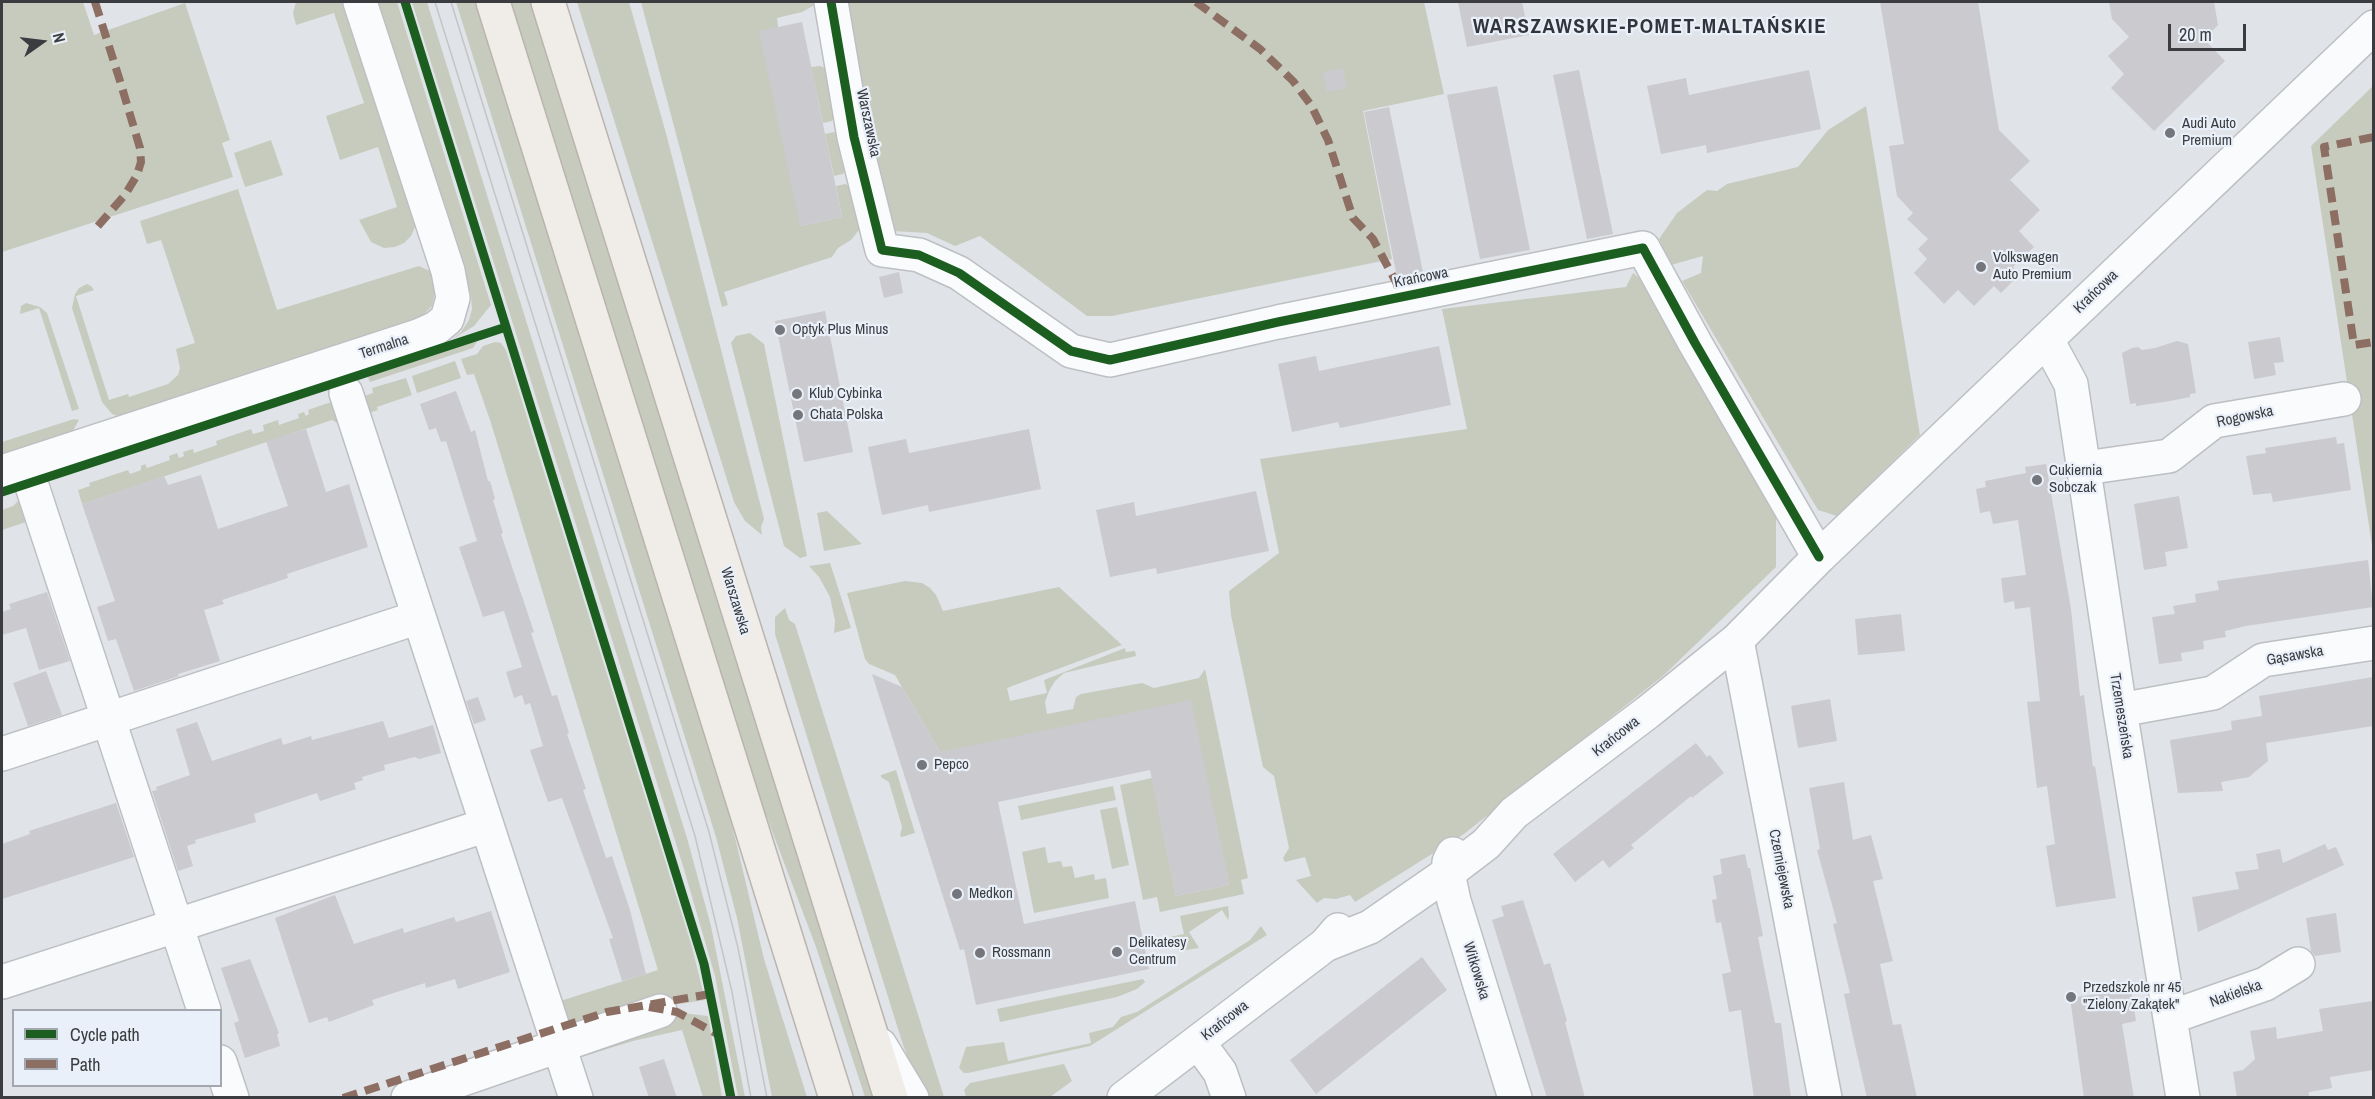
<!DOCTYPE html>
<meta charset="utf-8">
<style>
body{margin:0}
#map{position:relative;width:2375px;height:1099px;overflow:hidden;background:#e0e3e8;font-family:"Archivo Narrow",sans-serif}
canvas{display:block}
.frame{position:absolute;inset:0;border:3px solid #3a3c40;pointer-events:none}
.legend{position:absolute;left:12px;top:1009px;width:210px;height:78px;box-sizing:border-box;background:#e9f0f9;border:2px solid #a3a8af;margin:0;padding:8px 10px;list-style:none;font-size:18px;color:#3a3c40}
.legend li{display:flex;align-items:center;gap:12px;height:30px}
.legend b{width:30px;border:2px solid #a3a8af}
.north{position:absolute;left:12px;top:12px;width:60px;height:60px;-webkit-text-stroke:4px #e9f0f9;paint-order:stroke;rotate:76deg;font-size:16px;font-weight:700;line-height:24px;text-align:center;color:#3a3c40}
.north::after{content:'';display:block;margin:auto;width:21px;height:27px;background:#3a3c40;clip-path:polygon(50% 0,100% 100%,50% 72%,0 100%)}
.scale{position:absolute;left:2168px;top:24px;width:78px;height:27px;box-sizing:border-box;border:3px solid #3a3c40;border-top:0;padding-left:8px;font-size:18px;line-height:21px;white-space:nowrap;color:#3a3c40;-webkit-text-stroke:4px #e9f0f9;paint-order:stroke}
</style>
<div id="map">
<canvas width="2375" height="1099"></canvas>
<div class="frame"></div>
<ul class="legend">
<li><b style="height:8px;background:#1b5e20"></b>Cycle path</li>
<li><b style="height:8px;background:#8d6e63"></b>Path</li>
</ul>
<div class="north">N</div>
<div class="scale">20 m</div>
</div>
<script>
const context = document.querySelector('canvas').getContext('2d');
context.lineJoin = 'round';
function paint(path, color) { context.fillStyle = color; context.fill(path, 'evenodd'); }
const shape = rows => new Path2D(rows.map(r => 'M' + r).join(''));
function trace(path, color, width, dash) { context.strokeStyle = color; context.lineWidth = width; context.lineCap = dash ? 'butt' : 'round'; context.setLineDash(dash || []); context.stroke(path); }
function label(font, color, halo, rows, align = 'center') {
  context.font = font + ' "Archivo Narrow",sans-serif'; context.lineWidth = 4.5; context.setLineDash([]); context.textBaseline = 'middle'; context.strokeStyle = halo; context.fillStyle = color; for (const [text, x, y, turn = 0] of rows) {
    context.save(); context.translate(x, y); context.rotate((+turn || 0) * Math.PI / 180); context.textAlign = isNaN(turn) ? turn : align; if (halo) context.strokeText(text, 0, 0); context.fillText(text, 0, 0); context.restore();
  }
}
paint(shape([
 [2,2,83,2,94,35,185,3,230,140,222,143,233,177,2,252],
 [296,2,345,2,415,217,415,227,411,236,404,243,395,247,384,248,371,242,359,220,397,207,378,147,340,160,326,116,364,103,334,13,296,25,293,13],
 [375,2,397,2,491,305,474,326,453,339,461,332,469,320,472,309,471,295],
 [412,2,427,2,687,838,711,926,745,1097,738,1097,715,976,683,866],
 [456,2,479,2,715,754,764,959,807,1097,772,1097,737,918,716,837],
 [508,2,535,2,876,1097,865,1097,816,947,752,778],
 [577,2,629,2,667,137,764,519,761,527,762,535,745,521,734,502],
 [641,2,820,2,802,12,777,18,800,226,842,217,836,186,845,184,855,189,860,214,859,230,851,240,838,248,832,257,724,292,728,305,722,307],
 [849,2,1424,2,1444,94,1363,111,1392,259,1112,316,1087,316,980,236,955,246,927,233,892,231,852,58],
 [820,66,828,69,837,113,832,121,823,123,811,67],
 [2373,86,2373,552,2311,146],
 [1866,106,1920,435,1837,516,1818,510,1682,281,1701,273,1703,256,1671,265,1659,239,1677,213,1707,190,1717,191,1727,184,1798,167,1828,130],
 [834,132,843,137,848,165,843,174,834,176,825,134],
 [271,140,283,175,245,187,234,153],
 [238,189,277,310,419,266,432,272,436,289,432,306,418,320,120,417,112,414,102,402,72,308,75,294,79,288,87,284,91,286,94,290,76,296,109,400,128,394,129,397,168,384,178,375,180,368,176,349,195,343,161,240,147,244,140,221],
 [1633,273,1648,285,1776,506,1776,567,1664,675,1464,834,1355,902,1350,895,1336,899,1324,898,1317,903,1296,880,1311,876,1305,857,1285,862,1283,858,1289,848,1274,776,1263,767,1231,615,1229,591,1279,553,1260,459,1467,429,1442,309,1626,287],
 [26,303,40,307,47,313,79,409,72,411,39,308,20,314,21,306],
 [750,333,764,344,807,556,800,558,784,546,731,343,736,336],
 [478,340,473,348,370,382,368,377],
 [495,342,501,343,506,350,692,947,705,1000,679,1004,650,1011,571,1036,554,1003,658,970,491,423,474,374,467,375,461,359,477,354,483,346],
 [455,361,461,378,417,393,412,376],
 [406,378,412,395,377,407,378,410,366,414,362,397,373,393,372,388],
 [340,399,346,428,332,420,82,504,78,490,90,486,89,483,128,470,130,474,141,470,141,466,145,464,147,468,170,460,169,456,177,453,179,458,184,456,183,452,193,449,194,453,217,445,216,441,251,429,253,434,264,431,263,425,278,420,279,425,299,418,298,414,304,412,306,416,309,414,308,410],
 [74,419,79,420,71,434,2,457,2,442],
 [22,497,29,521,2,530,2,510,13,506],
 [827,511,862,544,824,551,817,513],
 [830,563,851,628,834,633,835,621,830,597,819,577,809,566],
 [905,581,922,583,930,588,936,595,943,611,1059,587,1122,645,1007,688,1010,701,1047,693,1044,680,1125,648,1126,652,1135,651,1136,656,1064,673,1055,681,1049,691,1045,702,1047,714,1073,709,1076,697,1081,694,1142,683,1154,688,1199,678,1205,669,1248,878,1241,880,1244,894,1160,912,1157,897,1143,900,1120,785,1152,778,1176,896,1229,885,1202,758,940,752,895,675,869,664,865,659,847,593],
 [785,608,789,620,795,624,944,1097,928,1097,915,1075,903,1045,775,634,775,617],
 [896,770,915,833,902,837,900,836,902,827,889,782,881,777,881,775],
 [1113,786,1116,800,1021,820,1018,806],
 [1117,807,1129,865,1112,869,1100,810],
 [1045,847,1048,863,1061,861,1063,867,1072,866,1075,878,1094,874,1095,880,1106,878,1109,898,1034,913,1022,852],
 [1228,906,1229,915,1228,920,1222,910,1189,932,1199,948,1180,951,1169,944,1165,938,1184,934,1180,916],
 [1261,926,1267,935,1090,1046,968,1073,964,1073,959,1068,966,1047,1004,1042,1008,1061,1091,1043,1089,1033,1113,1027,1121,1017,1137,1012,1250,940],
 [1143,979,1145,982,1137,989,1117,997,1000,1022,997,1009],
 [682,1013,708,1016,722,1097,703,1097,682,1030,633,1041,578,1058,577,1049,650,1021],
 [1064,1064,1072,1081,1050,1097,966,1097,964,1090,970,1083]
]), '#c7cbbe');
paint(shape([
 [1458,2,1522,2,1529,35,1467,47],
 [1880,2,1978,2,1999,130,2030,161,2010,180,2040,210,2019,231,2034,247,2013,267,2020,274,2001,293,1994,286,1974,306,1958,290,1944,304,1914,273,1927,259,1918,249,1928,239,1907,219,1913,213,1897,196,1889,146,1904,144],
 [2109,2,2214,2,2218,25,2204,39,2225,61,2154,131,2111,88,2124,74,2108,56,2129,37,2112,19],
 [802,22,842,217,800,226,759,31],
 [1343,68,1347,88,1327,92,1323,72],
 [1579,70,1613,234,1587,239,1553,75],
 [1809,70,1821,129,1707,153,1706,145,1661,154,1647,86,1686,78,1689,95],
 [1497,86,1530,250,1480,259,1447,95],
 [1389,107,1423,272,1397,277,1364,112],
 [899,272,903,293,884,298,879,277],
 [825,311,853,452,804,462,775,321],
 [2280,337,2284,362,2274,363,2276,375,2254,379,2248,342],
 [2177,341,2188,344,2196,393,2190,394,2190,397,2170,401,2136,406,2136,403,2130,404,2122,353,2132,348,2138,347,2142,350,2155,348],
 [1439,346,1451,405,1340,428,1338,422,1292,432,1278,364,1316,356,1319,371],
 [456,391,471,432,475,430,488,481,490,481,495,499,493,500,503,533,501,534,534,632,531,633,552,696,557,695,569,733,567,734,586,789,583,790,606,858,612,856,630,910,646,974,622,981,609,939,613,938,562,798,548,802,530,750,543,746,530,703,525,705,522,695,514,698,506,672,522,667,504,611,483,617,459,547,477,541,446,441,441,442,436,428,429,430,420,404],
 [306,429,326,492,349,484,368,547,287,574,288,578,222,600,224,604,204,610,220,661,178,674,179,676,134,691,116,639,108,641,97,607,115,601,82,504,164,476,168,485,201,475,218,529,288,506,266,441],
 [1029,429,1041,489,929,512,928,505,882,515,868,447,906,439,909,453],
 [2336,437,2337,444,2344,443,2351,490,2273,502,2271,493,2253,495,2246,456,2266,453,2265,448],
 [2046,464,2071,609,2080,696,2084,695,2093,767,2095,766,2116,898,2056,907,2046,846,2055,844,2047,786,2037,788,2027,702,2040,701,2030,607,2015,609,2014,601,2004,603,2001,578,2026,575,2018,520,1993,524,1990,511,1980,513,1976,489,1986,487,1985,481,2026,473,2025,467],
 [1256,491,1269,551,1157,574,1156,568,1110,577,1096,510,1134,502,1136,516],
 [2179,496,2188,548,2165,552,2167,566,2144,570,2134,504],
 [2368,560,2373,607,2246,626,2225,631,2226,637,2203,641,2204,649,2181,653,2182,661,2159,664,2152,617,2175,614,2173,606,2196,602,2195,594,2219,590,2217,581],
 [47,592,70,661,39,670,26,628,2,635,2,612,11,609,9,604],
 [1901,614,1905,651,1858,655,1855,619],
 [46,671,62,715,28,726,13,683],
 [872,674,902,687,940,752,1191,700,1229,885,1176,896,1150,770,998,802,1024,924,1135,901,1149,969,976,1005,964,949,960,950],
 [2373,677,2373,726,2266,743,2268,761,2249,777,2221,782,2223,791,2178,793,2170,740,2232,730,2231,721,2262,716,2259,696],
 [478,697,486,720,474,724,466,701],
 [1830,699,1837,741,1798,748,1791,706],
 [383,721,389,738,433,725,441,753,419,759,415,757,384,765,385,770,362,777,363,780,354,783,356,789,320,801,317,793,254,814,256,822,195,840,196,843,187,846,193,866,178,871,152,791,157,790,156,787,190,775,176,729,197,722,212,761,281,738,283,745,311,736,312,740],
 [1696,743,1707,757,1710,755,1724,773,1692,798,1691,796,1631,845,1634,848,1609,868,1603,860,1575,882,1553,854],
 [1844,782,1853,840,1871,835,1883,879,1873,881,1893,961,1880,964,1893,1025,1901,1024,1917,1098,1867,1098,1854,1041,1844,994,1850,993,1833,924,1837,923,1817,850,1820,849,1809,788],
 [116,803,134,857,2,899,2,844,30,834,29,831],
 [2325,844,2328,850,2336,847,2344,865,2198,932,2192,897,2239,889,2235,872,2259,869,2256,854,2280,849,2283,863],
 [1745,854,1748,868,1750,868,1763,936,1758,937,1775,1023,1781,1023,1791,1098,1754,1098,1741,1010,1729,1012,1722,974,1731,972,1721,922,1716,923,1712,900,1717,899,1713,876,1722,874,1720,859],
 [335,895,354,944,403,928,404,933,454,917,456,922,491,911,510,972,458,989,455,979,426,988,425,983,372,1000,374,1005,329,1022,327,1017,309,1023,275,918],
 [1523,900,1544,965,1550,963,1567,1021,1565,1022,1585,1098,1547,1098,1492,920,1504,916,1501,906],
 [2336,913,2341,952,2315,956,2311,951,2306,918],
 [1422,957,1447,990,1316,1094,1290,1060],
 [250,959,279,1033,277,1034,280,1046,245,1058,234,1023,239,1021,221,968],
 [2130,982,2136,1021,2122,1024,2134,1098,2084,1098,2070,998,2104,993,2103,986],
 [2373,1001,2373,1070,2330,1077,2332,1088,2309,1092,2309,1098,2237,1098,2233,1072,2243,1070,2255,1059,2250,1031,2276,1027,2277,1039,2323,1031,2319,1009],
 [664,1059,677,1098,649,1098,639,1067]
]), '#cacacf');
const minor = shape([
 [831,2,854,137,882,250,919,255,959,273,1071,351,1110,360,1278,322,1643,248,1695,343,1819,557],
 [2047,340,2071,384,2120,710,2183,1098],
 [346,393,576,1098],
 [2085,468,2169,456,2214,421,2344,399],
 [2,472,418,336,436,328,447,319,453,298,448,271,360,2],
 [31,483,204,1010],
 [1737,640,1825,1098],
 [2120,710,2213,693,2263,660,2374,643],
 [2,754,419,617],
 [1453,854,1449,862,1448,873,1454,901,1515,1098],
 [1325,945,1370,927,1448,873,1486,844,1514,813,1648,712,1737,640,1819,557,2374,27],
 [2,982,487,825],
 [2171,1017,2265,984,2298,964],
 [1198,1042,1220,1072,1229,1098],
 [880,1045,912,1098],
 [220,1062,232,1098],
 [408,1098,660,1011],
 [1124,1098,1325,945,1338,930]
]);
const major = shape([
 [493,2,836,1098],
 [548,2,891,1098]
]);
trace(minor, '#bdbfc3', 36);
trace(major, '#bab4ae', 36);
trace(minor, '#fafbfc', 33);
trace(major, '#f0ece8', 33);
trace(shape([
 [435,2,695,836,732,992,751,1098],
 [451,2,709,832,738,948,767,1098]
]), '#c5c5c7', 1.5);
trace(shape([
 [95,2,120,81,140,148,141,162,137,175,125,195,97,227],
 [1196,2,1260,49,1293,81,1311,105,1328,140,1353,218,1373,239,1396,282,1401,297],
 [2374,137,2324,147,2354,345,2374,342],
 [649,1007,677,1012,719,1035],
 [343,1098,607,1012,710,994]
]), '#8d6e63', 8, [15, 8]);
trace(shape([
 [405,2,704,964,731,1098],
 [831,2,854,137,882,250,919,255,959,273,1071,351,1110,360,1278,322,1643,248,1695,343,1819,557],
 [2,492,506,327]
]), '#1b5e20', 9);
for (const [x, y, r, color] of [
 [2170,133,6,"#74767b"],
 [1981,267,6,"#74767b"],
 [780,330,6,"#74767b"],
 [797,394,6,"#74767b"],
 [798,415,6,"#74767b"],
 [2037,480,6,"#74767b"],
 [922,765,6,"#74767b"],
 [957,894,6,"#74767b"],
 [1117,952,6,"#74767b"],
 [980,953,6,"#74767b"],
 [2071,997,6,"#74767b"]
]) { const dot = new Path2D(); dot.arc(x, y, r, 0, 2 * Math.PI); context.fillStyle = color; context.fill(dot); trace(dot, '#e9f0f9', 2); }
label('15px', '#3a3c40', '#e9f0f9', [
 ["Warszawska",868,123,78],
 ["Krańcowa",1421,278,-11],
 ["Krańcowa",2096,292,-44],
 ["Termalna",384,347,-18],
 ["Rogowska",2245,417,-12],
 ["Warszawska",735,601,73],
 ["Gąsawska",2295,656,-10],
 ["Trzemeszeńska",2121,716,81],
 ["Krańcowa",1616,737,-38],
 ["Czerniejewska",1781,869,79],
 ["Witkowska",1476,971,73],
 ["Nakielska",2236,994,-20],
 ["Krańcowa",1225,1021,-38]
]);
label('15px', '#3a3c40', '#e9f0f9', [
 ["Audi Auto",2182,124],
 ["Premium",2182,141],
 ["Volkswagen",1993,258],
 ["Auto Premium",1993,275],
 ["Optyk Plus Minus",792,330],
 ["Klub Cybinka",809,394],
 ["Chata Polska",810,415],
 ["Cukiernia",2049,471],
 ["Sobczak",2049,488],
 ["Pepco",934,765],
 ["Medkon",969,894],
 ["Delikatesy",1129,943],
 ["Centrum",1129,960],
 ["Rossmann",992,953],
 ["Przedszkole nr 45",2083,988],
 ["\"Zielony Zakątek\"",2083,1005]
], 'left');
context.letterSpacing = '1.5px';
label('bold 21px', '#2f353b', '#e9f0f9', [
 ["WARSZAWSKIE-POMET-MALTAŃSKIE",1650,27]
]);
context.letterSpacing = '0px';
</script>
